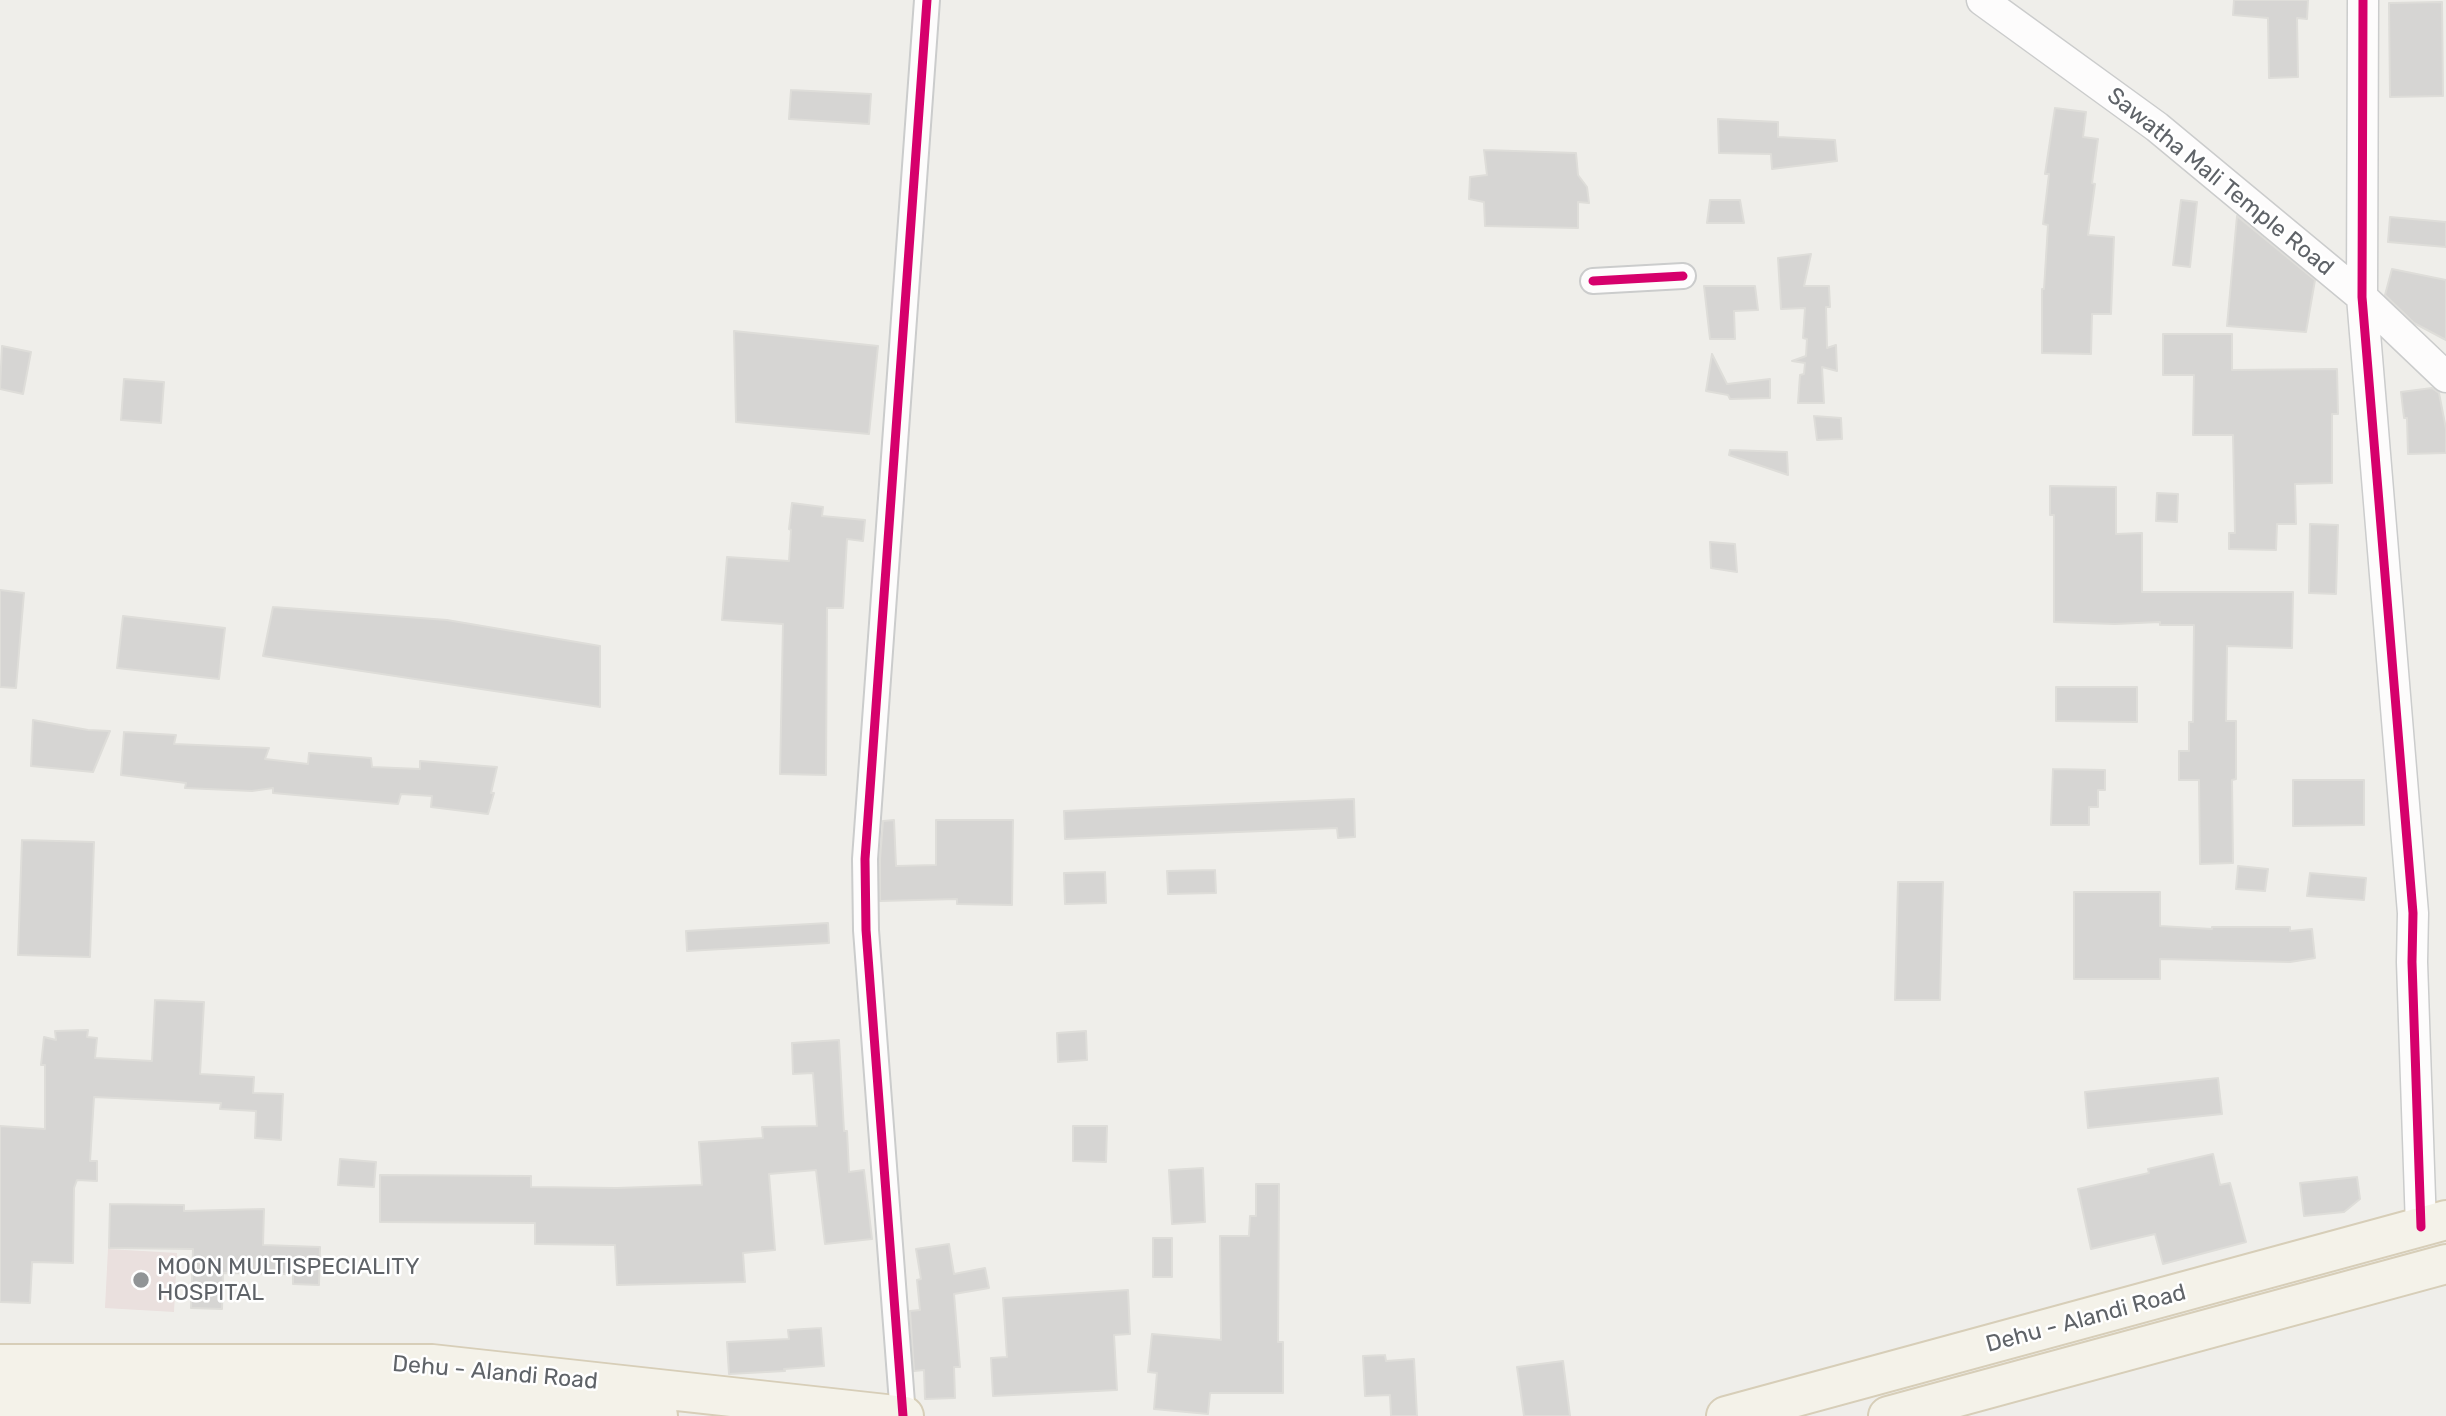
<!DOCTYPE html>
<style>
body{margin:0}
canvas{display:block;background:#efeeea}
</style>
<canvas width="2446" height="1416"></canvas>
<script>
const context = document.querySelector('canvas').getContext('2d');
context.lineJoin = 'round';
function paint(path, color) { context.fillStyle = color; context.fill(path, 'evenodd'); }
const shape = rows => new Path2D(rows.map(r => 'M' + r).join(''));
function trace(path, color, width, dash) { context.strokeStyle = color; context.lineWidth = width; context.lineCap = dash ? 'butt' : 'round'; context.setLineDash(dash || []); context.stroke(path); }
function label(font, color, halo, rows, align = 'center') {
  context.font = font + ' Rubik,sans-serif'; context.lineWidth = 5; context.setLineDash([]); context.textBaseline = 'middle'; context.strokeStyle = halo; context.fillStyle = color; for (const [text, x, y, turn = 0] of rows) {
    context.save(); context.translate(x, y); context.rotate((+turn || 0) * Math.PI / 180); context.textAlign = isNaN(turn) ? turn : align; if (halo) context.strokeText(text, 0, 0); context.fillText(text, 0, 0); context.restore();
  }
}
paint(shape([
 [108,1249,177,1253,174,1312,105,1308]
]), '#eae0de');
const building = shape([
 [2234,0,2308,0,2307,19,2297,18,2298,77,2269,78,2268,18,2233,15,2234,0],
 [2442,2,2443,96,2390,97,2389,3,2442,2],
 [791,90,871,94,869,124,789,119,791,90],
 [2055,108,2086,112,2083,137,2098,139,2092,183,2095,184,2088,235,2114,237,2111,314,2092,314,2091,354,2042,353,2042,289,2044,289,2048,225,2043,224,2049,174,2045,174,2055,108],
 [1718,119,1778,122,1778,137,1835,140,1837,161,1772,169,1771,154,1719,153,1718,119],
 [1484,150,1576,153,1578,175,1587,187,1589,203,1578,202,1578,228,1485,226,1484,202,1469,199,1470,177,1487,175,1484,150],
 [1710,200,1740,200,1744,223,1707,223,1710,200],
 [2181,200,2197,202,2190,267,2173,265,2181,200],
 [2237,216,2315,280,2306,332,2227,326,2237,216],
 [2390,217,2446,222,2446,247,2388,242,2390,217],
 [1811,254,1804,286,1829,286,1830,307,1826,307,1827,348,1836,345,1837,371,1822,367,1824,403,1798,403,1800,375,1804,374,1805,363,1792,361,1806,356,1807,339,1803,338,1805,308,1781,309,1778,258,1811,254],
 [2392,269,2446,280,2446,340,2414,323,2385,295,2392,269],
 [1704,286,1755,286,1758,310,1734,311,1735,339,1710,339,1704,286],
 [734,331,878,346,869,434,736,422,734,331],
 [2163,334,2232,334,2232,370,2337,369,2338,414,2332,414,2332,483,2295,484,2296,524,2277,524,2276,550,2229,549,2229,533,2235,533,2233,435,2193,435,2194,375,2163,375,2163,334],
 [2,346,31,352,23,394,0,389,2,346],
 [1712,354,1727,384,1770,379,1770,398,1730,399,1728,395,1706,391,1712,354],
 [124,379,164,382,161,423,121,420,124,379],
 [2432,388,2439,393,2446,429,2446,453,2408,454,2407,418,2404,418,2401,392,2432,388],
 [1814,416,1841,418,1842,439,1817,440,1814,416],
 [1730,450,1787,452,1788,475,1729,455,1730,450],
 [2050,486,2116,487,2116,534,2142,533,2142,592,2293,592,2292,648,2227,646,2226,721,2236,721,2236,779,2232,780,2233,863,2200,864,2199,780,2179,780,2179,751,2189,751,2189,722,2193,722,2194,625,2160,625,2160,622,2115,624,2054,622,2054,515,2050,515,2050,486],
 [2157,493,2178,494,2177,522,2156,521,2157,493],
 [792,503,823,507,822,516,865,520,863,541,847,539,843,608,827,608,826,775,780,774,783,624,722,620,727,557,789,561,791,530,789,529,792,503],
 [2310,524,2338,525,2336,594,2309,593,2310,524],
 [1710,542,1735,544,1737,572,1711,568,1710,542],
 [0,590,24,593,16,688,0,687,0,590],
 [273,607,447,620,600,646,600,707,263,656,273,607],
 [123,616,225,628,219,679,117,668,123,616],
 [2056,687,2137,687,2137,722,2056,721,2056,687],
 [33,720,88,730,110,731,93,772,31,766,33,720],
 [124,732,176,735,174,744,269,748,265,759,308,764,309,753,371,758,372,767,420,769,420,761,497,767,491,793,494,793,488,814,431,807,432,796,401,794,398,804,273,793,273,788,252,791,185,788,186,783,121,775,124,732],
 [2053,769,2105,770,2105,790,2098,790,2098,807,2089,807,2089,825,2051,825,2053,769],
 [2293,780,2364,780,2364,825,2293,826,2293,780],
 [1354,799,1355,837,1338,838,1337,828,1065,839,1064,811,1354,799],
 [894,820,896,866,936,865,936,820,1013,820,1012,905,957,904,957,899,880,901,880,859,883,821,894,820],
 [22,840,94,842,90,957,18,955,22,840],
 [2238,866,2268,869,2265,891,2236,889,2238,866],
 [1215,870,1216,893,1168,894,1167,871,1215,870],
 [1105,872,1106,903,1065,904,1064,873,1105,872],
 [2310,873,2366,878,2364,900,2307,896,2310,873],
 [1898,882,1943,882,1940,1000,1895,1000,1898,882],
 [2074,892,2160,892,2160,926,2212,929,2212,927,2290,927,2290,931,2312,929,2315,958,2290,962,2160,959,2160,979,2074,979,2074,892],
 [828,923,829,943,687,951,686,931,828,923],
 [155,1000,204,1002,200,1074,254,1077,253,1093,283,1094,281,1140,255,1138,256,1111,220,1109,221,1103,94,1097,90,1161,97,1161,97,1181,77,1180,74,1188,73,1263,32,1262,30,1303,0,1302,0,1126,45,1129,45,1065,41,1065,44,1037,56,1040,55,1031,88,1030,87,1037,97,1038,95,1058,152,1061,155,1000],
 [1086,1031,1087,1060,1058,1062,1057,1033,1086,1031],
 [839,1040,844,1131,847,1131,849,1172,864,1170,872,1239,825,1244,816,1170,769,1174,775,1250,743,1253,745,1282,617,1285,615,1245,535,1244,535,1223,380,1222,380,1175,531,1176,531,1187,617,1188,702,1185,699,1142,763,1138,762,1127,817,1126,813,1073,793,1074,792,1043,839,1040],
 [2218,1078,2222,1114,2088,1128,2085,1092,2218,1078],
 [1073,1126,1107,1126,1106,1162,1073,1161,1073,1126],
 [2213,1154,2220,1185,2230,1183,2246,1242,2163,1264,2155,1234,2091,1249,2078,1189,2149,1173,2148,1169,2213,1154],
 [340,1159,376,1162,374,1187,338,1185,340,1159],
 [1203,1168,1205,1222,1172,1224,1169,1170,1203,1168],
 [2357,1177,2360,1199,2344,1212,2304,1216,2300,1183,2357,1177],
 [1256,1184,1279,1184,1278,1342,1283,1342,1283,1393,1210,1393,1208,1414,1154,1409,1157,1373,1148,1372,1152,1334,1221,1340,1220,1236,1249,1236,1250,1216,1256,1216,1256,1184],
 [110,1204,184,1205,184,1211,264,1209,263,1245,320,1247,319,1285,293,1284,293,1274,223,1273,222,1309,191,1308,193,1249,109,1248,110,1204],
 [1153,1238,1172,1238,1172,1277,1153,1277,1153,1238],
 [949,1244,954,1274,985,1268,989,1288,954,1294,960,1367,954,1367,955,1398,925,1399,924,1370,914,1371,910,1311,920,1310,917,1280,921,1279,916,1249,949,1244],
 [1128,1290,1130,1334,1114,1335,1117,1390,993,1396,991,1358,1007,1357,1003,1298,1128,1290],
 [821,1328,824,1366,784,1369,785,1371,729,1374,727,1342,789,1339,788,1330,821,1328],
 [1385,1355,1386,1361,1414,1359,1417,1416,1391,1416,1390,1395,1365,1396,1363,1356,1385,1355],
 [1563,1361,1570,1416,1524,1416,1517,1367,1563,1361]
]);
paint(building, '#d6d5d3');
trace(building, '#deddd9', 2);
const minor = shape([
 [1593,281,1683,276],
 [903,1416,866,930,865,859,927,0]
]);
const tertiary = shape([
 [1982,0,2157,127,2362,297,2446,377],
 [2363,0,2362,297,2413,913,2412,962,2421,1227]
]);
const primary = shape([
 [0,1364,432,1364,904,1416],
 [0,1402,195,1400,422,1401,615,1411,658,1416],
 [1726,1416,2446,1220],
 [1888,1416,2446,1264]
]);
trace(minor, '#cbcccc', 28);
trace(tertiary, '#cbcccc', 33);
trace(primary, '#d7ceb8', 42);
trace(minor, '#fdfcfc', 24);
trace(tertiary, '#fdfcfc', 30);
trace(primary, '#f4f2e9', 38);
trace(shape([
 [2363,0,2362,297,2413,913,2412,962,2421,1227],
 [1593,281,1683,276],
 [903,1416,866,930,865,859,927,0]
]), '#d6006c', 9);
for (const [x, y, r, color] of [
 [141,1280,9,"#919496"]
]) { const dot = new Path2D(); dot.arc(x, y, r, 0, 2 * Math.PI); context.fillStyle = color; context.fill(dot); trace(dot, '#fff', 2.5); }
label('23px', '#5f6368', '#fff', [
 ["Sawatha Mali Temple Road",2220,182,39],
 ["Dehu - Alandi Road",2086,1319,-15],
 ["Dehu - Alandi Road",495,1373,5]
]);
label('23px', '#5f6368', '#fff', [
 ["MOON MULTISPECIALITY",157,1267],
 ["HOSPITAL",157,1293]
], 'left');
</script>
